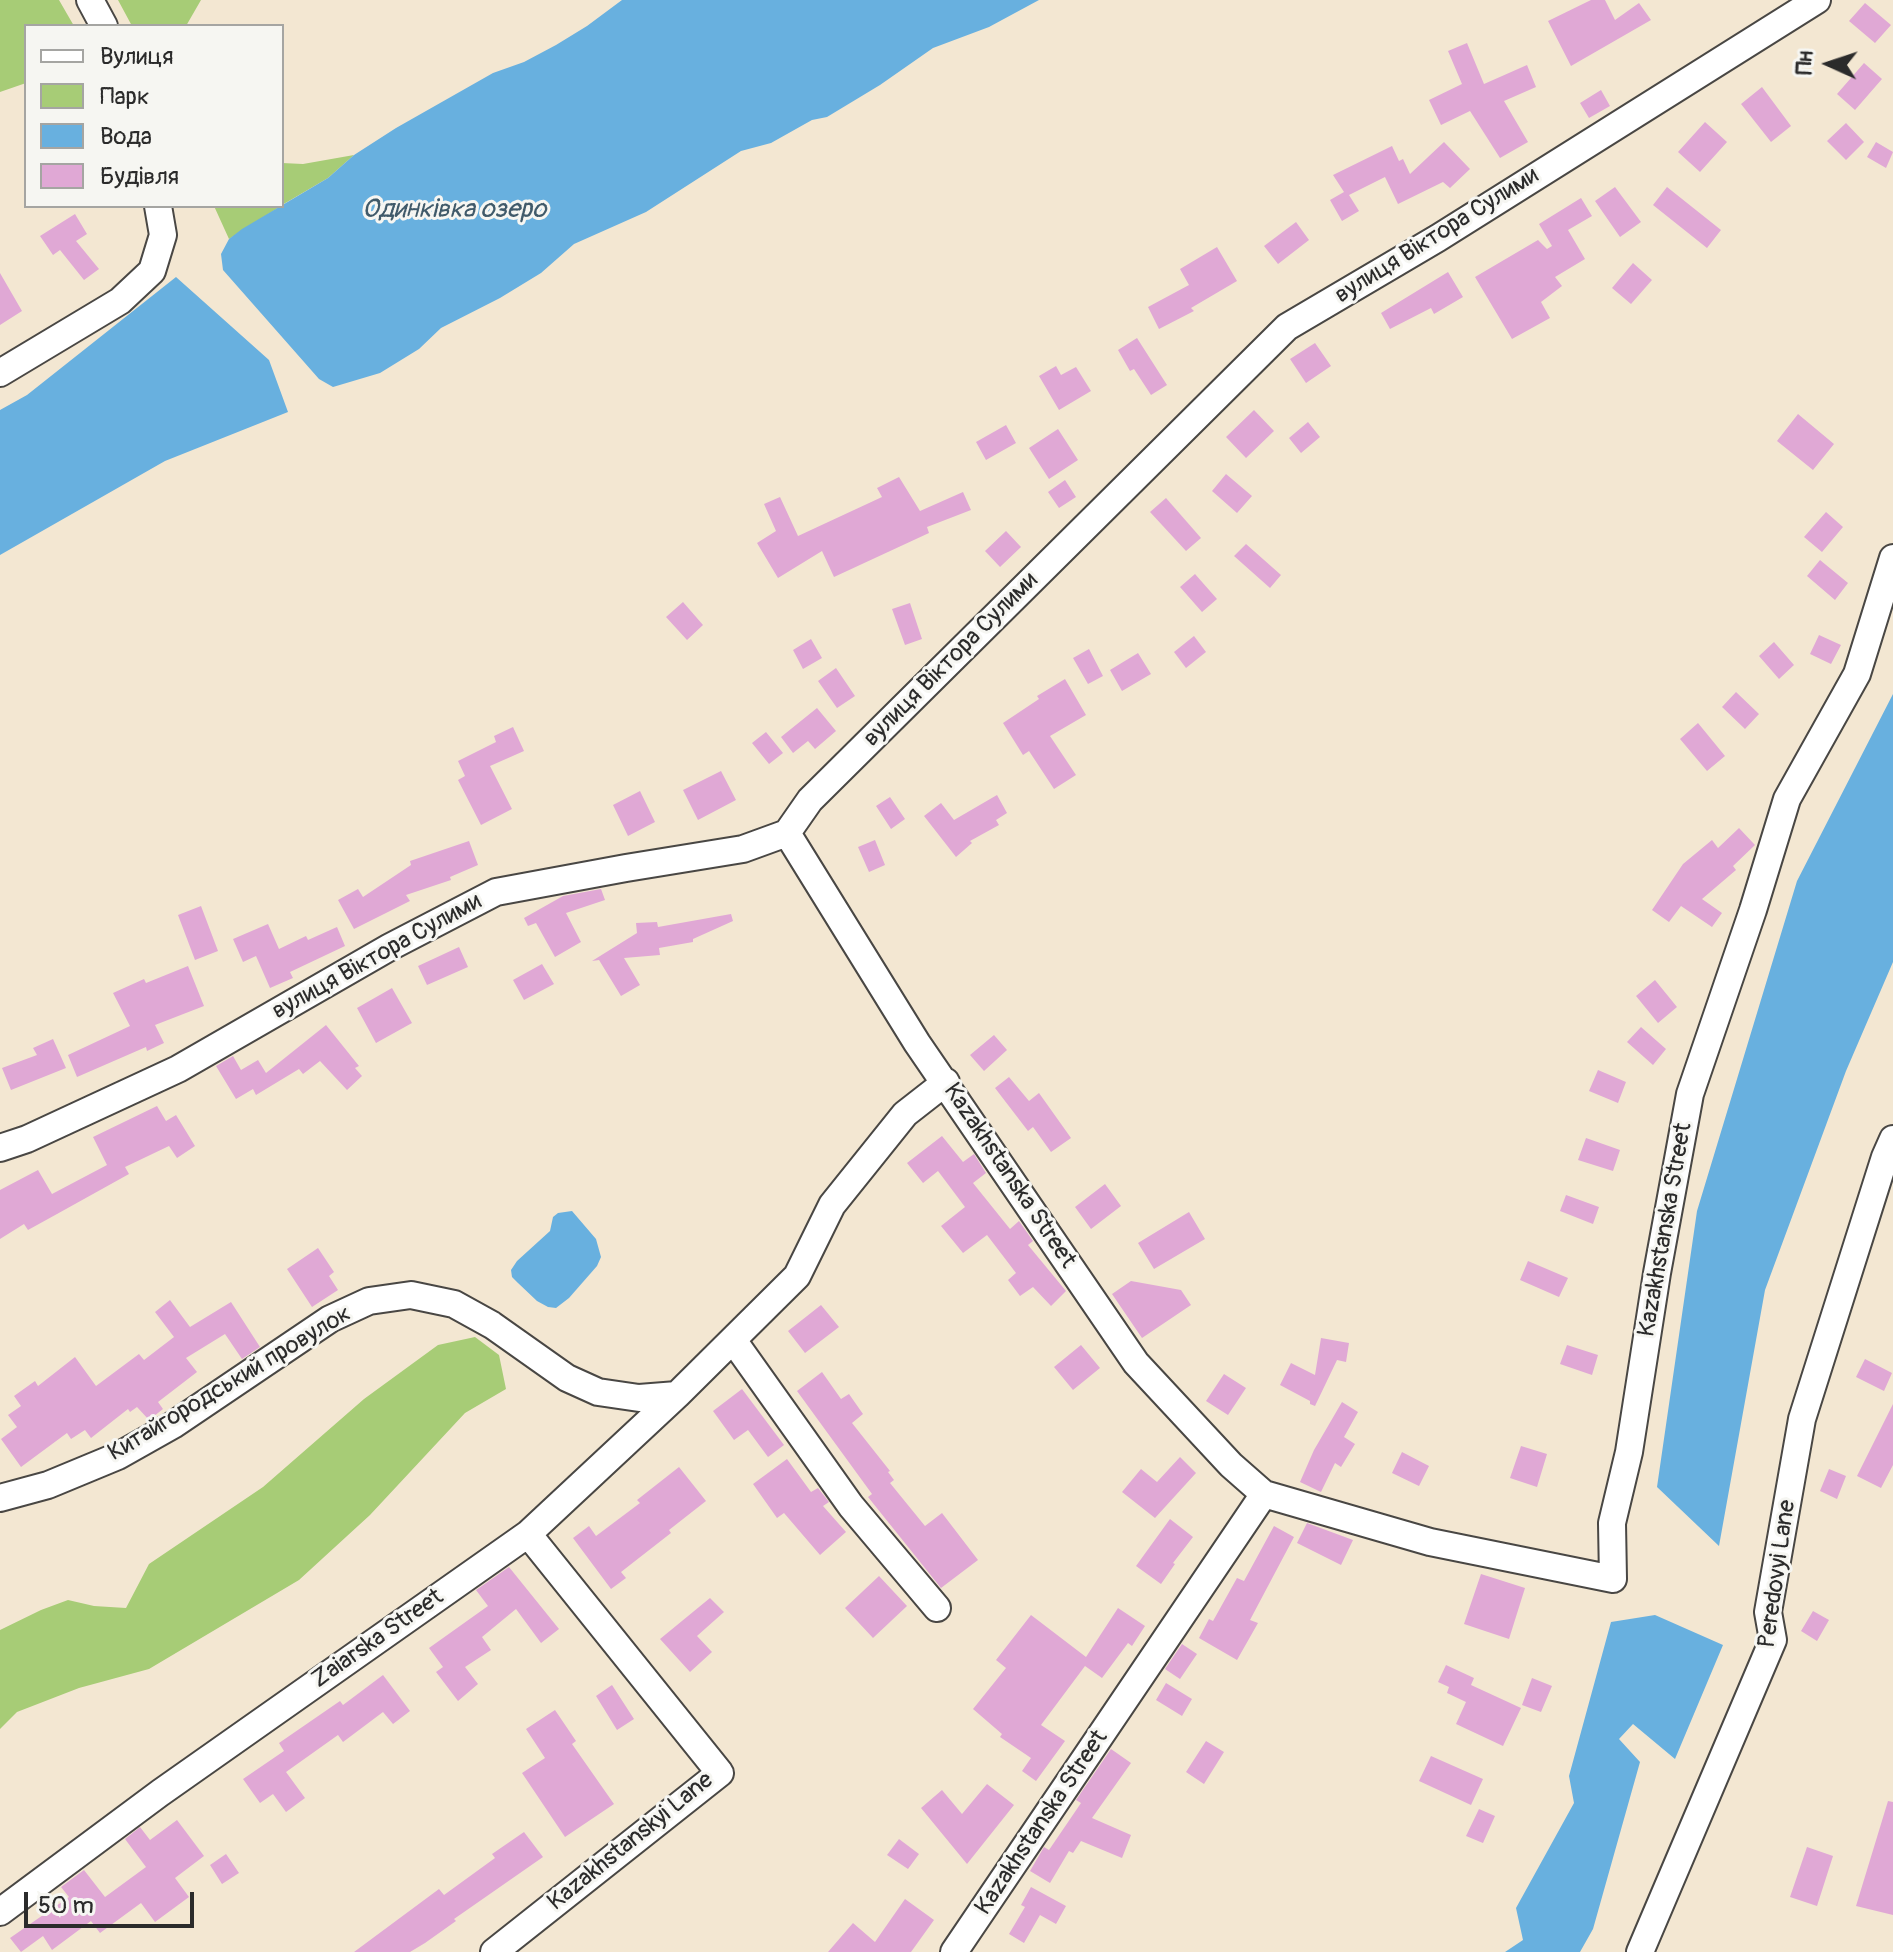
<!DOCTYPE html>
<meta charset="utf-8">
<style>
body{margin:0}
#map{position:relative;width:1893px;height:1952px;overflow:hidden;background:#f3e7d2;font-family:Pangolin,sans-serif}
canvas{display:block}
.legend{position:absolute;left:24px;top:24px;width:260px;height:184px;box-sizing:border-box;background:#f6f6f2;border:2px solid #a5a5a2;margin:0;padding:10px 14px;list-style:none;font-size:24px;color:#2b2b2b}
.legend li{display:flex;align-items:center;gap:16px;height:40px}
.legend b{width:40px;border:2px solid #a5a5a2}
.north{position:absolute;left:1789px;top:24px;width:80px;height:80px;-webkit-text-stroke:6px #f6f6f2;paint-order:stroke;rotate:273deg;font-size:22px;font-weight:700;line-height:32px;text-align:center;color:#2b2b2b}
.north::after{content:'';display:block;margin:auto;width:28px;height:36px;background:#2b2b2b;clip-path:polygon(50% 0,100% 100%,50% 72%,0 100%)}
.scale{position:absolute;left:24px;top:1892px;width:170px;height:36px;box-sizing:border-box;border:4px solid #2b2b2b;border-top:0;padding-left:10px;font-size:24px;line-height:28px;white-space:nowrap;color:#2b2b2b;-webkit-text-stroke:6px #f6f6f2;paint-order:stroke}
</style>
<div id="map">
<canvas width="1893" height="1952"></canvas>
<ul class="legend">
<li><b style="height:10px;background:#fff"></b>Вулиця</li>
<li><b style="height:22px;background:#a7cc76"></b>Парк</li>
<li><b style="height:22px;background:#68b0df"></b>Вода</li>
<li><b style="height:22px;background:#e0a8d5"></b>Будівля</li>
</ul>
<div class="north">Пн</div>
<div class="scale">50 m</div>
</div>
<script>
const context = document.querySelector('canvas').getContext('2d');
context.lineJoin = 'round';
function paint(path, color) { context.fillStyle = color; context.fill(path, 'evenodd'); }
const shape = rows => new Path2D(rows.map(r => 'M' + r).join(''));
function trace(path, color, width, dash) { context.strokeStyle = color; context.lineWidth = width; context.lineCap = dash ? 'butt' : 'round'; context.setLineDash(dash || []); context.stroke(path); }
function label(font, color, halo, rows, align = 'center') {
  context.font = font + ' Pangolin,sans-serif'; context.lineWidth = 6; context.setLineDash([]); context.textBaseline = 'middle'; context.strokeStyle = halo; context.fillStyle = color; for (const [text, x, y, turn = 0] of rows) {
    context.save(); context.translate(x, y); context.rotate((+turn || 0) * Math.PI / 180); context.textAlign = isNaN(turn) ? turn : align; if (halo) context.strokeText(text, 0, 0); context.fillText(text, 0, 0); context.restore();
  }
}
paint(shape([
 [0,0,59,0,74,26,26,26,26,83,0,92],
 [118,0,201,0,186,26,132,26],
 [354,155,328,178,282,205,282,163,303,164],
 [214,206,281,206,229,239],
 [475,1337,499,1355,506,1389,465,1413,370,1515,299,1580,149,1669,79,1688,17,1712,0,1729,0,1630,41,1610,68,1600,94,1606,126,1608,149,1564,263,1487,364,1399,438,1345]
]), '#a7cc76');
paint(shape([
 [622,0,1039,0,989,27,933,48,880,85,827,117,812,120,771,143,741,151,646,212,574,244,541,273,500,298,441,328,419,349,380,373,333,387,319,379,223,270,221,254,229,239,242,229,328,178,354,155,396,128,493,73,524,62,556,45,587,26],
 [176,277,269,360,288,412,165,461,0,555,0,410,27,395],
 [1893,694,1893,962,1846,1071,1765,1290,1719,1546,1657,1487,1697,1211,1797,881],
 [572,1211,596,1239,601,1257,597,1266,569,1298,556,1308,548,1307,537,1301,518,1283,512,1277,511,1270,517,1261,550,1231,553,1217,558,1213],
 [1655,1615,1723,1645,1675,1759,1633,1724,1619,1739,1640,1762,1593,1929,1580,1952,1505,1952,1523,1940,1516,1908,1574,1803,1569,1776,1611,1622]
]), '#68b0df');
paint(shape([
 [1591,0,1605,0,1615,20,1639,3,1651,20,1571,66,1548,21],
 [1865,3,1891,25,1875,43,1849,21],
 [1467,43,1484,84,1527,65,1536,87,1504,101,1528,142,1500,158,1470,111,1441,125,1429,100,1462,84,1448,51],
 [1864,63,1882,79,1855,110,1837,94],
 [1762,87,1791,126,1771,142,1741,104],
 [1601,90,1610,106,1589,118,1580,103],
 [1705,122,1727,142,1700,172,1678,152],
 [1846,123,1864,142,1846,160,1827,141],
 [1444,142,1470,169,1450,188,1443,182,1398,204,1385,177,1349,195,1359,211,1342,221,1330,200,1344,192,1333,175,1392,146,1399,161,1403,159,1410,174],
 [1876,142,1893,152,1886,168,1867,157],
 [1615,187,1641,222,1620,237,1595,201],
 [1667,187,1721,230,1707,248,1653,205],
 [1581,198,1592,216,1568,230,1585,259,1555,277,1562,286,1541,302,1550,318,1512,339,1475,277,1538,240,1547,249,1552,246,1539,224],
 [75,214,87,234,76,241,99,269,84,280,60,250,53,255,40,236],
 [1296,222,1309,240,1278,264,1264,246],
 [1217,247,1237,281,1191,308,1194,311,1159,329,1148,307,1189,285,1180,269],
 [1633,263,1652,280,1631,304,1612,288],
 [1448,272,1463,297,1434,314,1431,308,1390,329,1381,313],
 [0,273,22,311,0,325],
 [1137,338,1167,385,1151,395,1134,369,1130,371,1118,350],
 [1315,343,1331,366,1306,383,1290,359],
 [1056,366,1061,375,1076,367,1091,391,1059,410,1039,376],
 [1254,410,1274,431,1246,458,1226,437],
 [1798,414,1834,444,1813,470,1777,441],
 [1308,422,1320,437,1301,453,1289,438],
 [1006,425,1016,443,986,460,976,442],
 [1058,429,1078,460,1049,479,1029,448],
 [1226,474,1252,496,1237,513,1212,491],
 [899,477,920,511,963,492,971,510,927,527,929,533,834,577,822,551,778,578,757,543,776,531,764,504,780,497,798,536,882,497,877,488],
 [1065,480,1076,497,1059,508,1048,492],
 [1166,498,1201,538,1186,551,1150,512],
 [1826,512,1843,527,1822,552,1804,537],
 [1006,531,1021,547,1000,567,985,551],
 [1246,544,1281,575,1270,588,1234,556],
 [1820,560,1848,583,1835,600,1807,576],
 [1195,574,1217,599,1202,612,1180,587],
 [683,602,703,625,687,640,666,617],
 [910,603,922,639,905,645,892,609],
 [1819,635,1841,645,1831,664,1810,654],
 [1194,636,1206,652,1186,668,1174,652],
 [811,639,822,658,803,669,793,650],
 [1774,642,1794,665,1779,679,1759,656],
 [1089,649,1103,676,1088,684,1073,658],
 [1138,653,1151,674,1122,691,1110,670],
 [836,668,855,696,837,708,818,681],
 [1065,679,1086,715,1050,736,1076,775,1054,789,1029,751,1023,755,1003,723,1039,699,1037,696],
 [1736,692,1759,714,1745,729,1722,707],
 [817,708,836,731,815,749,808,741,793,753,781,737],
 [1698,723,1725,756,1707,771,1680,739],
 [513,727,524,751,490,766,512,809,481,825,458,780,465,776,458,761,496,742,494,736],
 [766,732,783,753,769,764,752,743],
 [721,771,736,800,698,820,683,790],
 [640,791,655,822,628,836,613,805],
 [997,795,1007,813,996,820,999,825,970,841,972,843,956,857,924,816,941,803,954,820],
 [890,797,905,819,891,829,876,806],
 [1739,828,1755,845,1733,866,1736,870,1702,899,1722,913,1712,927,1681,906,1669,922,1652,910,1683,864,1712,840,1718,848],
 [875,840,885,865,869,872,858,847],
 [469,841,478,865,450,877,451,880,406,895,410,901,354,929,338,900,358,889,363,897,411,865,410,861],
 [601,889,605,900,566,913,581,942,555,957,536,923,528,926,524,918,563,896],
 [201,906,218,951,195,960,178,915],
 [731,914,733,921,693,939,693,942,659,948,660,955,624,958,640,985,621,996,599,960,592,961,637,933,636,923,657,922,658,927],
 [268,924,279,949,306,936,308,940,337,927,345,946,290,972,293,978,270,988,256,956,243,962,233,939],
 [459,947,468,967,427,985,418,966],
 [542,964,554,984,524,1000,513,980],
 [188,966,204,1006,155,1025,164,1043,147,1051,146,1047,77,1077,68,1055,130,1026,113,993,144,979,146,983],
 [1655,980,1677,1007,1658,1023,1636,996],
 [392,988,412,1023,376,1043,357,1008],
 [326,1025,359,1066,355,1068,362,1076,347,1090,320,1061,303,1074,299,1069,256,1095,253,1089,236,1099,216,1066,233,1056,241,1070,258,1060,266,1073],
 [1641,1027,1666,1049,1653,1065,1627,1042],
 [994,1035,1007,1050,984,1071,970,1055],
 [53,1039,66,1068,11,1090,2,1068,37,1055,33,1048],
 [1598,1070,1626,1082,1618,1103,1589,1091],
 [1009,1077,1029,1101,1039,1093,1071,1138,1051,1152,1033,1127,1028,1131,995,1088],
 [157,1106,166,1121,176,1115,195,1146,177,1158,169,1146,125,1167,129,1174,57,1214,28,1230,24,1224,0,1239,0,1190,38,1170,52,1194,107,1165,93,1137],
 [942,1136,963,1162,974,1154,986,1173,973,1183,1010,1229,1019,1221,1033,1241,1028,1245,1066,1291,1051,1306,1033,1287,1020,1296,1008,1280,1016,1273,987,1235,963,1253,941,1226,965,1207,938,1171,923,1183,907,1163],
 [1586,1138,1620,1150,1613,1171,1578,1160],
 [1105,1184,1121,1206,1091,1229,1075,1207],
 [1566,1195,1599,1207,1593,1224,1560,1211],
 [1189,1212,1205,1239,1154,1269,1138,1243],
 [318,1248,334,1272,329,1276,338,1290,312,1307,287,1269],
 [1528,1261,1568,1278,1559,1297,1520,1280],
 [1131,1281,1181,1290,1191,1305,1142,1338,1112,1294],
 [170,1300,190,1327,231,1302,260,1347,242,1359,225,1334,186,1358,197,1372,158,1402,163,1409,149,1420,137,1407,130,1412,128,1409,91,1438,85,1430,71,1439,67,1433,21,1467,1,1439,17,1427,8,1415,21,1406,14,1396,35,1381,38,1386,75,1357,96,1386,139,1354,144,1360,174,1337,155,1312],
 [821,1305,839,1327,805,1353,788,1331],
 [1321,1338,1349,1343,1346,1362,1337,1360,1315,1406,1310,1404,1310,1401,1280,1385,1291,1363,1315,1375],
 [1081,1345,1100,1368,1073,1390,1054,1367],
 [1567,1345,1598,1355,1592,1375,1560,1364],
 [1865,1359,1892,1373,1884,1391,1856,1377],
 [822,1372,841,1399,849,1394,863,1414,852,1423,890,1471,888,1472,894,1480,890,1483,925,1526,942,1513,978,1560,941,1588,868,1497,872,1494,797,1391],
 [1224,1374,1246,1388,1228,1415,1206,1401],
 [742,1389,784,1445,768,1457,748,1430,734,1440,713,1411],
 [1342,1402,1358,1412,1344,1437,1355,1444,1341,1467,1335,1463,1321,1492,1300,1482,1314,1450],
 [1893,1404,1893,1465,1881,1488,1857,1476],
 [1521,1446,1547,1454,1537,1487,1510,1478],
 [1402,1452,1429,1466,1419,1486,1392,1473],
 [1180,1457,1196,1473,1155,1518,1122,1492,1141,1469,1157,1482],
 [787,1459,811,1492,818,1488,829,1502,823,1506,846,1532,820,1555,784,1513,777,1518,753,1484],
 [679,1467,706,1501,669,1530,671,1533,621,1572,626,1578,611,1589,573,1538,589,1526,596,1536,640,1503,637,1500],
 [1829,1469,1846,1476,1837,1499,1820,1491],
 [1170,1519,1193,1537,1173,1563,1175,1564,1161,1584,1136,1566],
 [1307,1523,1353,1540,1341,1565,1297,1543],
 [1274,1526,1294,1537,1250,1620,1258,1623,1237,1660,1199,1638,1209,1619,1213,1621,1237,1578,1244,1581],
 [509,1567,559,1629,541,1643,516,1609,482,1637,491,1650,465,1667,478,1684,458,1701,436,1672,443,1667,429,1648,488,1606,476,1590],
 [1481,1574,1525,1588,1509,1639,1464,1624],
 [879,1576,907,1606,873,1638,845,1608],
 [710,1598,724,1612,697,1636,712,1652,690,1672,660,1639],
 [1118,1608,1145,1626,1132,1646,1128,1643,1102,1678,1085,1666,1041,1725,1065,1741,1036,1781,1022,1771,1031,1758,1000,1737,1002,1734,973,1709,1006,1668,996,1660,1031,1615,1086,1657],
 [1813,1611,1829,1620,1817,1641,1801,1631],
 [1182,1644,1197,1654,1180,1679,1165,1669],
 [1446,1665,1474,1678,1471,1685,1521,1708,1503,1746,1456,1724,1466,1702,1447,1693,1449,1687,1438,1682],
 [383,1675,410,1711,393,1724,383,1712,343,1742,338,1735,286,1772,305,1798,286,1812,273,1794,260,1803,243,1779,284,1751,279,1743,340,1701,343,1705],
 [1532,1678,1552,1686,1541,1712,1522,1705],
 [1166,1683,1192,1699,1182,1716,1156,1700],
 [612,1685,634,1719,617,1730,596,1696],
 [555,1710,576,1741,572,1744,614,1804,565,1837,522,1773,545,1758,526,1729],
 [1206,1741,1224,1752,1204,1784,1186,1772],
 [1111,1749,1131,1763,1092,1818,1131,1835,1122,1858,1081,1841,1073,1853,1069,1851,1050,1883,1030,1871,1044,1847,1049,1850,1081,1803,1076,1800],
 [1431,1756,1483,1779,1471,1805,1419,1781],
 [987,1784,1014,1805,967,1864,921,1808,942,1790,962,1814],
 [1888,1801,1893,1802,1893,1915,1856,1906],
 [1479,1809,1495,1816,1483,1843,1466,1836],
 [177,1820,204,1856,175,1878,189,1897,155,1922,141,1903,100,1933,91,1921,52,1950,43,1936,21,1952,10,1938,69,1897,61,1887,84,1870,105,1897,146,1867,125,1839,140,1827,150,1840],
 [524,1832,543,1857,454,1919,456,1921,425,1943,410,1952,354,1952,439,1889,444,1895,495,1858,492,1854],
 [899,1839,919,1854,908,1869,887,1855],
 [1807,1847,1833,1856,1817,1906,1790,1897],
 [226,1854,239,1873,222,1884,210,1865],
 [1031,1887,1066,1906,1056,1924,1040,1915,1024,1943,1009,1934,1025,1907,1021,1905],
 [905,1899,934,1920,911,1952,828,1952,853,1923,875,1942]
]), '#e0a8d5');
const minor = shape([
 [90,0,104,26],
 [0,373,120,301,152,271,163,235,158,206],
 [787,833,917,1043,1136,1363,1231,1465,1264,1494],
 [0,1148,27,1139,178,1069,390,947,496,892,626,868,743,849,787,833,810,800,1287,327,1438,238,1817,0],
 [733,1340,851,1506,937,1608],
 [0,1498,48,1485,118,1456,173,1425,330,1319,369,1301,411,1295,454,1304,492,1325,567,1378,598,1392,639,1398,677,1395],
 [0,1912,160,1793,528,1534,677,1395,797,1276,832,1205,905,1114,946,1082],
 [494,1952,720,1773,528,1534],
 [954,1952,1264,1494,1430,1542,1613,1579,1612,1523,1629,1452,1657,1273,1690,1094,1753,910,1787,799,1857,674,1893,558],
 [1640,1952,1773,1640,1768,1612,1802,1419,1885,1157,1893,1139]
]);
trace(minor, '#494744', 30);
trace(minor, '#fff', 26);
label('24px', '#2b2b2b', '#f6f6f2', [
 ["вулиця Віктора Сулими",1437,236,-32],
 ["вулиця Віктора Сулими",951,660,-45],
 ["вулиця Віктора Сулими",377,957,-29],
 ["Kazakhstanska Street",1009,1176,56],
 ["Kazakhstanska Street",1666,1230,-80],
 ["Китайгородський провулок",230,1384,-31],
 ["Peredovyi Lane",1778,1574,-82],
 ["Zaiarska Street",378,1639,-35],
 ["Kazakhstanska Street",1042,1823,-56],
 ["Kazakhstanskyi Lane",631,1842,-39]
]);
label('italic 26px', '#405a6a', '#f6f6f2', [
 ["Одинківка озеро",454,210]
]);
</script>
